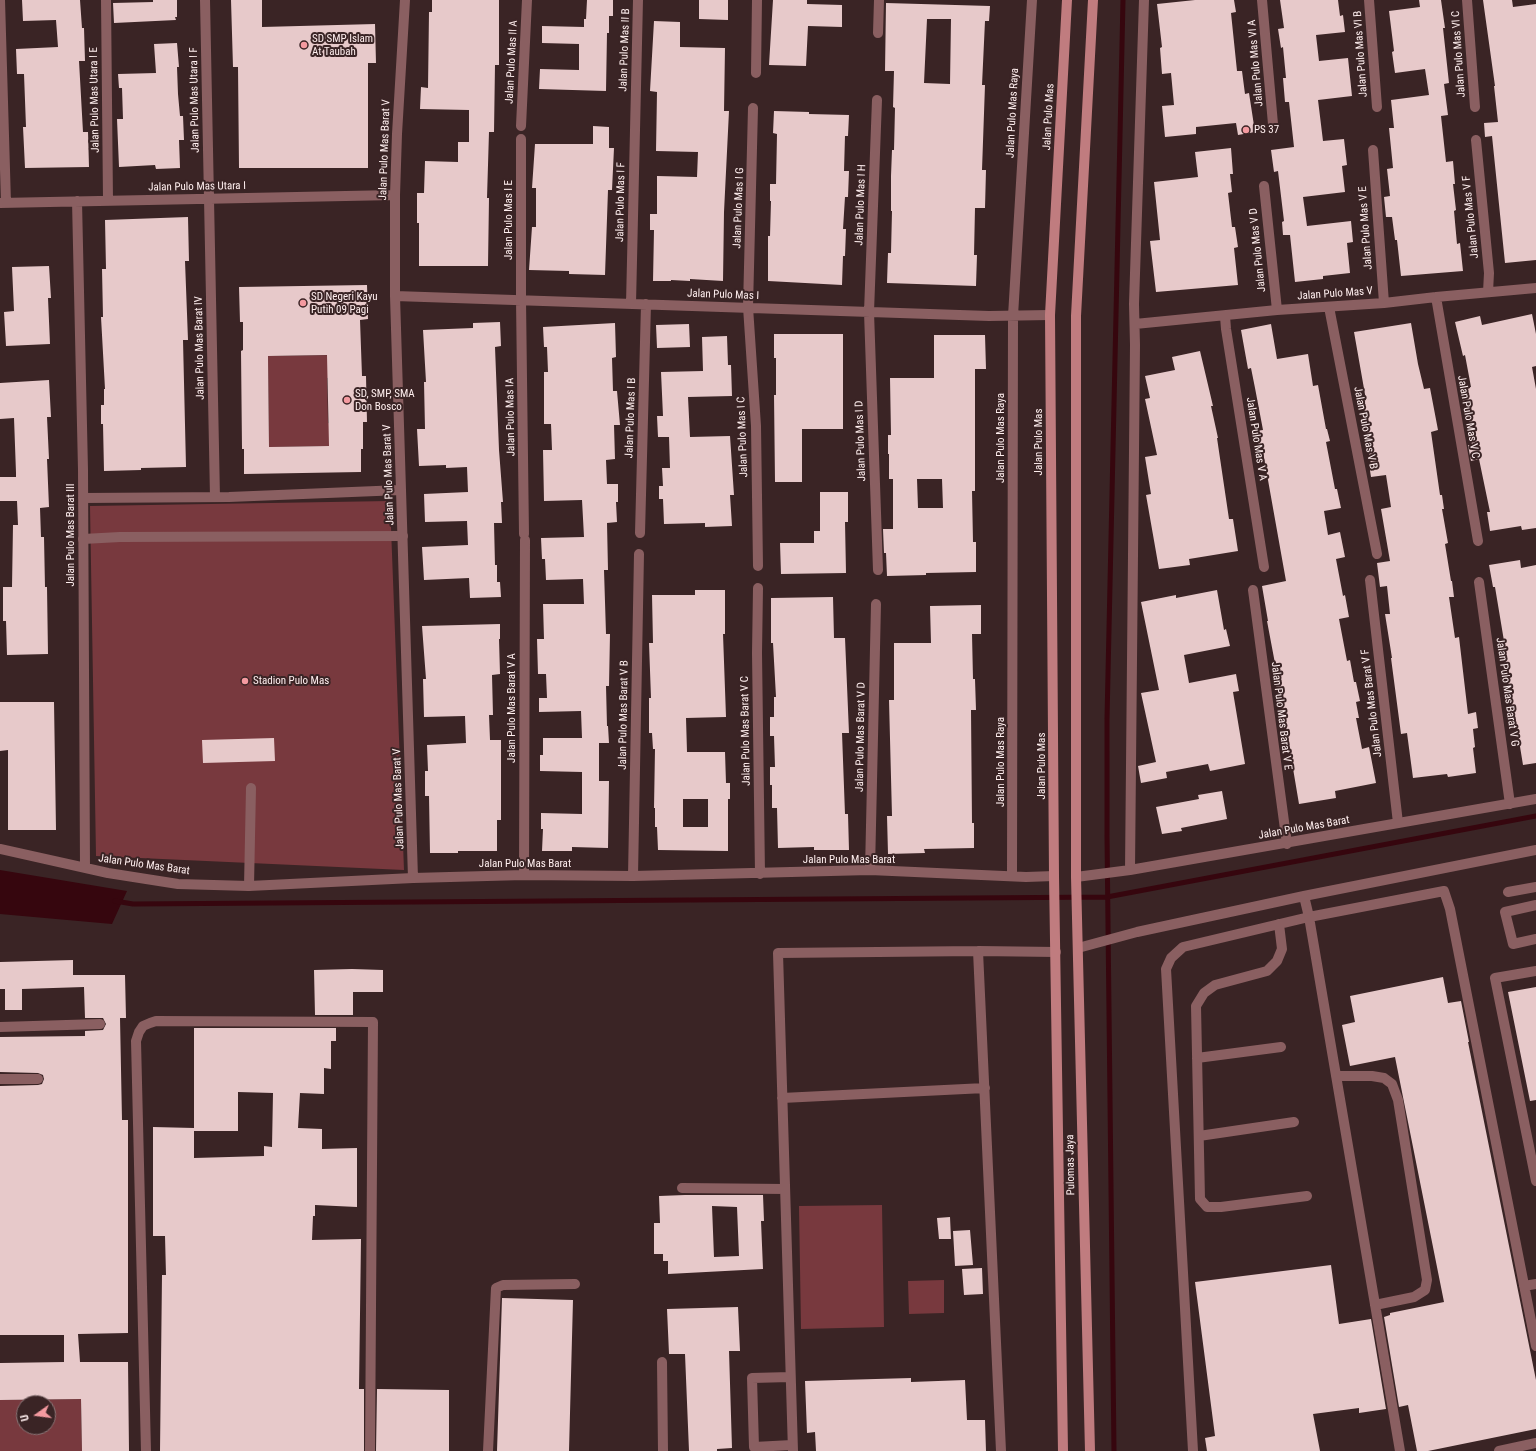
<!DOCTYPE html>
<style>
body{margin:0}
#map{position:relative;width:1536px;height:1451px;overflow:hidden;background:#3a2425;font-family:"Roboto Condensed",sans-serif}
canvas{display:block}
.north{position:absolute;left:16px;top:1395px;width:40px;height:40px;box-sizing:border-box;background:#3a2425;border:1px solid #897576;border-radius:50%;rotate:256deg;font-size:11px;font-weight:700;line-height:16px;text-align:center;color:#ffefef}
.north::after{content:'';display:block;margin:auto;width:14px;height:18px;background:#f49aa0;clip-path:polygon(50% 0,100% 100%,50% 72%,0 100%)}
</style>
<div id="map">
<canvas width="1536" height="1451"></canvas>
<div class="north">U</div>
</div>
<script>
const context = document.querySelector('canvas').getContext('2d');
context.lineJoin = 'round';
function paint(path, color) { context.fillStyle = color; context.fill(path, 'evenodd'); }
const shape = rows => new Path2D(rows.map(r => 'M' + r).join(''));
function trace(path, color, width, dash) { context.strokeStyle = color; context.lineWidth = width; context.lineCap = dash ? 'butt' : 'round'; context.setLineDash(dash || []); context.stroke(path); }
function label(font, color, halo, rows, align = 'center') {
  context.font = font + ' "Roboto Condensed",sans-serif'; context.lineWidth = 4; context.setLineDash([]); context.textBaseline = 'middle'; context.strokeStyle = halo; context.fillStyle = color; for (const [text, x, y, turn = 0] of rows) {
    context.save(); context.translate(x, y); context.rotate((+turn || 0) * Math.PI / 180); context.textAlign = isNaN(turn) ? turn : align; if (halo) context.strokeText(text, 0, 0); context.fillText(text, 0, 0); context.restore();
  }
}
paint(shape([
 [338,355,339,377,327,378,328,423,339,424,340,446,269,447,268,356],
 [390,501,404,870,96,856,90,506],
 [882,1205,884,1327,801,1329,799,1206],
 [944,1280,944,1313,909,1314,908,1281],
 [81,1399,82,1451,0,1451,0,1400],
 [24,1403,48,1403,48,1427,24,1427]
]), '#78393e');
paint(shape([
 [0,870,6,871,127,891,112,924,0,914]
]), '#36060e');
trace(shape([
 [115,901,133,904,1107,897,1536,816],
 [1114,1451,1107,835,1107,719,1123,0]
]), '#36060e', 5);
paint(shape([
 [22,0,80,0,82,28,84,28,85,61,79,61,83,132,88,132,89,167,25,168,23,127,26,127,24,74,17,74,16,49,58,47,56,20,23,21],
 [153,0,177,0,177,17,175,17,176,20,114,23,113,3,153,2],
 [231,0,262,0,262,27,375,24,376,63,368,63,368,168,239,168,238,67,233,67],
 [432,0,499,0,499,65,495,65,494,132,489,132,487,198,489,198,488,266,419,266,419,223,417,223,417,193,424,193,425,161,458,162,458,142,469,142,469,110,420,109,421,87,428,88,429,12,432,12],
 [587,0,613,0,613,16,609,16,609,33,607,33,606,91,539,89,540,69,579,70,579,44,542,43,542,26,584,27,584,19,586,19],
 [699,0,728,0,728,20,699,19],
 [773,0,807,0,807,4,842,5,842,27,808,26,806,66,769,65],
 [1195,0,1234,0,1236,12,1231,13,1237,71,1242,71,1245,94,1249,93,1255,132,1238,135,1236,123,1196,127,1196,134,1165,137,1162,106,1174,105,1171,73,1162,74,1160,48,1162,47,1157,4],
 [1280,0,1338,0,1340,16,1343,15,1345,32,1316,35,1319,61,1348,58,1352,96,1318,100,1323,141,1344,139,1347,165,1342,166,1345,192,1303,197,1307,226,1351,221,1353,242,1347,243,1350,273,1323,276,1323,279,1295,282,1290,235,1283,235,1282,222,1284,221,1278,171,1274,172,1271,150,1294,147,1289,102,1285,102,1283,78,1286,78,1283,47,1281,48,1278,29,1284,28],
 [1419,0,1441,0,1445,28,1443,28,1449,83,1444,84,1448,115,1441,116,1446,162,1453,161,1455,184,1453,184,1456,210,1454,211,1457,244,1460,243,1463,271,1401,276,1397,240,1395,240,1392,217,1386,217,1384,197,1390,196,1387,169,1393,168,1389,128,1394,128,1391,100,1429,95,1425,69,1395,73,1392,52,1394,51,1389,11,1420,7],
 [1483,0,1512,0,1513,7,1536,4,1536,260,1505,263,1492,136,1485,137,1484,123,1498,122,1494,86,1495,86],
 [886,3,990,6,989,21,985,21,982,85,985,85,982,170,986,170,985,208,975,208,974,255,977,255,976,286,887,283,888,253,891,253,892,211,891,211,891,176,892,150,894,150,895,108,893,107,894,71,885,71],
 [927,19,951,19,950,84,924,83],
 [654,21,680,22,680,47,725,48,724,111,729,111,724,212,723,281,690,279,690,281,671,280,671,281,653,281,654,230,650,230,650,214,657,214,657,176,697,177,698,152,656,151,657,92,650,91],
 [177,43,179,67,177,67,178,94,180,116,183,116,184,140,179,140,180,168,156,169,155,165,119,167,117,119,123,119,122,88,119,88,118,74,156,73,154,44],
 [774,111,809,112,809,114,849,115,848,136,845,136,844,171,849,171,848,197,845,197,843,229,846,229,845,256,843,256,842,285,768,281,768,236,770,236,771,201,770,201,770,184,776,184,777,134,773,133],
 [593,126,609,127,609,148,614,148,612,190,608,190,605,275,569,274,569,271,529,270,532,227,536,227,536,188,532,188,535,144,593,144],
 [1231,148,1233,174,1230,174,1232,192,1228,193,1232,227,1235,227,1238,247,1234,248,1238,285,1156,292,1150,241,1160,240,1154,182,1198,177,1195,152],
 [188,217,189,261,185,261,188,340,183,340,186,467,141,468,141,470,104,471,103,424,101,424,101,405,104,405,104,389,105,389,101,317,103,317,102,269,106,269,105,220],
 [49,266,51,298,48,298,50,344,6,346,4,312,14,311,12,267],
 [367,285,368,319,360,320,362,376,366,376,367,422,363,422,363,449,361,449,361,472,244,474,244,449,242,449,241,351,243,350,243,322,240,322,239,287],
 [327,355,329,446,269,447,268,356],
 [1532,314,1536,334,1536,366,1532,367,1536,389,1536,528,1522,530,1521,526,1490,531,1487,512,1490,512,1479,459,1471,461,1468,445,1472,445,1465,402,1463,402,1461,389,1471,387,1465,355,1463,356,1455,322,1480,316,1482,325],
 [500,322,501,346,495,347,499,450,503,502,501,502,502,523,494,523,495,565,497,565,497,582,500,582,501,597,470,598,469,578,424,580,422,547,468,545,467,521,425,522,424,494,468,492,467,467,446,468,446,465,419,466,417,429,425,429,424,382,426,382,423,330,473,328,473,323],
 [615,323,616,357,612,358,613,391,617,391,620,425,614,425,615,459,606,460,607,484,618,484,618,502,616,502,617,522,607,523,608,570,604,570,606,634,610,634,609,686,606,686,607,726,608,726,609,743,599,743,599,781,609,781,608,848,572,847,572,851,542,851,543,829,541,829,541,813,582,814,582,772,540,771,540,755,543,755,543,738,582,738,581,711,539,712,539,698,547,698,546,674,538,674,537,639,544,639,543,604,584,604,583,579,546,580,545,559,542,559,541,538,584,537,582,500,544,501,543,450,552,450,551,424,544,424,544,372,548,372,547,347,544,347,543,327],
 [1411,323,1418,364,1424,389,1430,388,1438,430,1431,432,1440,495,1442,495,1444,509,1442,509,1448,543,1445,544,1451,581,1452,581,1454,597,1449,597,1455,638,1459,637,1468,714,1476,712,1478,728,1473,729,1475,747,1473,748,1476,773,1448,777,1447,774,1413,778,1407,733,1401,734,1391,658,1392,658,1385,614,1390,614,1387,586,1380,587,1377,563,1390,561,1381,509,1391,507,1386,475,1371,477,1369,464,1371,464,1363,419,1366,419,1363,401,1366,400,1354,332],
 [689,324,690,347,657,348,656,325],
 [1271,324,1277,359,1308,354,1313,386,1318,385,1326,429,1327,429,1330,441,1326,442,1335,489,1337,489,1341,508,1324,511,1328,535,1340,532,1345,557,1336,559,1343,596,1345,595,1349,617,1339,619,1347,661,1350,660,1354,682,1356,682,1360,701,1356,702,1359,718,1356,718,1362,749,1369,747,1376,783,1335,791,1336,798,1299,804,1285,721,1280,697,1278,698,1274,675,1277,674,1267,621,1268,621,1262,586,1286,581,1263,452,1260,452,1256,431,1263,430,1255,388,1251,368,1248,369,1241,330],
 [774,334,843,334,843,429,802,429,802,482,775,482,774,395,776,395,776,358,774,358],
 [934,335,985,335,986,369,975,369,975,491,972,491,973,542,976,542,976,572,926,573,926,575,887,576,886,553,884,553,883,529,893,529,893,479,889,479,889,454,888,454,888,435,891,435,890,378,934,378],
 [917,479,942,479,943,508,918,508],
 [727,336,728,365,731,365,732,396,688,397,690,437,730,436,734,495,730,495,732,526,705,527,705,523,664,524,663,499,659,499,659,486,663,486,662,468,670,468,669,437,658,437,657,416,663,416,661,372,703,371,702,337],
 [1200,351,1213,406,1211,406,1218,438,1217,438,1229,519,1233,519,1238,551,1189,559,1190,565,1159,569,1146,495,1151,494,1145,457,1157,455,1145,399,1150,398,1145,376,1175,370,1172,357],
 [49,380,51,417,47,417,49,459,47,459,49,507,40,508,41,537,44,537,45,587,47,587,48,654,7,655,6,621,3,621,3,587,12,587,13,525,18,525,17,501,0,501,0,477,16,477,16,473,14,418,0,419,0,383],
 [820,492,848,492,848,522,845,522,846,573,781,574,780,543,814,543,814,531,820,531],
 [1520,560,1521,568,1536,565,1536,763,1523,765,1516,722,1512,722,1510,706,1512,706,1503,654,1506,653,1495,587,1493,587,1489,565],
 [695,590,725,590,725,634,723,634,726,717,686,718,687,752,725,752,726,783,730,783,730,799,728,799,728,851,658,850,657,827,655,827,655,808,654,808,655,749,653,749,652,733,649,733,649,698,651,698,649,643,653,643,652,595,695,595],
 [683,799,708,799,708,827,683,827],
 [1217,590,1224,630,1226,629,1230,646,1184,655,1189,683,1236,674,1239,691,1233,692,1245,764,1210,771,1208,764,1166,772,1167,778,1141,783,1138,766,1156,762,1141,693,1159,690,1141,602,1176,595,1176,598],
 [833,597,834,638,845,638,849,733,842,733,845,814,848,814,849,850,814,850,814,847,778,848,777,808,772,808,772,785,770,785,770,767,775,767,774,736,770,736,770,717,774,717,774,697,776,697,773,643,771,643,771,598],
 [981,605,981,634,972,634,973,679,975,679,976,710,971,710,972,823,974,823,974,848,924,849,925,853,888,854,887,816,892,816,889,700,894,700,894,643,931,643,930,606],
 [500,624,500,639,499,639,500,674,492,675,493,715,489,715,490,740,501,740,501,820,497,820,497,851,458,851,458,853,430,853,429,796,425,796,425,771,428,771,427,745,466,743,465,716,424,717,423,679,426,679,422,626],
 [0,702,54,702,56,830,8,830,8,750,0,751],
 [274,738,275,761,203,763,202,740],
 [1222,791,1227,819,1181,828,1182,831,1162,834,1156,807,1199,799,1198,795],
 [73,960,73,975,125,975,126,1018,120,1018,122,1120,128,1120,128,1333,78,1334,80,1362,128,1362,129,1451,82,1451,81,1399,0,1400,0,1363,64,1362,64,1335,0,1335,0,1086,38,1085,42,1084,44,1079,43,1075,38,1073,0,1072,0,1037,85,1036,85,1031,103,1030,106,1024,103,1018,85,1018,84,987,22,989,22,1010,5,1010,5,989,0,989,0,962],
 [352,969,383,970,383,992,353,992,353,1015,315,1015,314,970],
 [1443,977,1448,1003,1461,1001,1469,1042,1468,1042,1536,1380,1536,1429,1428,1451,1417,1451,1408,1405,1399,1407,1384,1317,1390,1315,1390,1313,1444,1302,1395,1057,1350,1066,1342,1025,1355,1022,1350,996],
 [1536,987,1536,1100,1530,1101,1508,992],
 [194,1028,336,1028,336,1041,331,1041,331,1069,324,1068,324,1094,300,1093,298,1128,322,1129,322,1149,357,1148,357,1207,315,1205,315,1216,313,1216,312,1240,361,1239,359,1389,364,1389,364,1451,160,1451,162,1275,166,1275,165,1236,153,1236,153,1127,194,1128,194,1158,264,1156,264,1146,272,1147,273,1093,238,1092,238,1131,194,1131],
 [685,1195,763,1195,764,1221,761,1221,763,1269,668,1274,668,1261,663,1261,663,1254,654,1254,654,1223,660,1223,659,1196],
 [712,1206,737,1207,739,1256,714,1257],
 [950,1217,951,1239,939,1239,937,1218],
 [970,1230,973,1265,955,1266,953,1231],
 [1331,1265,1339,1324,1371,1319,1386,1409,1359,1413,1359,1408,1313,1414,1320,1451,1207,1451,1205,1438,1215,1436,1195,1282],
 [982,1268,983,1294,964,1295,962,1269],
 [502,1298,573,1300,569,1451,497,1451],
 [738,1307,740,1351,729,1351,732,1448,717,1449,717,1451,689,1451,685,1354,669,1354,667,1309],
 [911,1378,911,1382,965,1380,967,1420,985,1420,986,1451,816,1451,815,1432,807,1433,805,1381],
 [377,1389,449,1390,449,1451,376,1451]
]), '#e7c9ca');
trace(shape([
 [83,539,120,537,403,536],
 [249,886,251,788],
 [1508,892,1536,887],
 [1536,905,1505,912,1513,944,1536,939],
 [1279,924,1282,949,1277,961,1267,971,1215,985,1204,993,1196,1006,1200,1199,1207,1207,1221,1207,1307,1196],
 [1078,948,1137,932,1304,896,1536,850],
 [978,951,1001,1451],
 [1536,971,1495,978,1536,1181],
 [0,1027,100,1024],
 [1197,1058,1281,1047],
 [1336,1076,1372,1076,1384,1078,1392,1084,1398,1100,1427,1280,1425,1290,1414,1297,1375,1305],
 [0,1079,38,1079],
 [782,1098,985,1088],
 [1199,1136,1294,1122],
 [682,1188,785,1189],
 [1524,1286,1536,1284],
 [662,1362,663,1451],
 [790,1377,752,1378,754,1447,792,1445],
 [146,1451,136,1041,139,1032,143,1026,150,1023,156,1021,373,1022,370,1451],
 [488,1451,496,1288,503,1285,575,1284],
 [793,1451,778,953,978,951,1056,952],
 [1193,1451,1166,969,1171,958,1183,947,1309,917,1304,896],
 [1400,1451,1309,917,1444,891,1450,909,1536,1346],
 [1499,1451,1536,1443]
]), '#8a5f61', 10);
trace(shape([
 [0,0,6,203],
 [106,0,108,200],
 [205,0,215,497],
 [405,0,397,134,395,195,395,296,413,878],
 [1262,0,1273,124],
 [1369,0,1377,107],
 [1467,0,1475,107],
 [878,33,879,0],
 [756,73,757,0],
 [877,100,869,312,878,570],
 [753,108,748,307,756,426,758,566],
 [521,126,527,0],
 [521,139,521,300,524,534],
 [1476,140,1489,273,1488,292],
 [1373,150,1384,303],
 [1264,186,1277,310],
 [77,201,83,470,85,868],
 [0,203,395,195],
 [395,296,989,316,1050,315],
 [1436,297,1478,541],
 [631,304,638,0],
 [1329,307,1377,554],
 [1225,316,1226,329,1264,567],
 [1135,324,1277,310,1384,303,1436,297,1536,288],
 [83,498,229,497,401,490],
 [640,533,646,304],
 [1370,580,1398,823],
 [1479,582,1510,804],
 [758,588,757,653,760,874],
 [1253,590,1287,844],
 [0,849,108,873,178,884,249,886,413,878,524,875,633,876,870,870,1026,877,1054,876],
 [870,870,876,604],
 [1130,870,1135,345,1134,304,1144,0],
 [524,875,525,540],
 [633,876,639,554],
 [1012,876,1013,316,1032,0],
 [1076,877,1130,870,1536,799]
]), '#8a5f61', 10);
trace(shape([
 [1063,1451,1054,876,1050,315,1067,0],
 [1090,1451,1076,877,1076,316,1093,0]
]), '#c07c7f', 10);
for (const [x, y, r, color] of [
 [304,45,4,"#f49aa0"],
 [1246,130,4,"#f49aa0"],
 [303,303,4,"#f49aa0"],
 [347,400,4,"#f49aa0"],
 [245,681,4,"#f49aa0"]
]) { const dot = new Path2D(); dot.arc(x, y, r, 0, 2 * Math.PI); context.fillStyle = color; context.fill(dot); trace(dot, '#3a2425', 1.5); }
label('11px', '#ffefef', '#3a2425', [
 ["SD SMP Islam",312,39],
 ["At Taubah",312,52],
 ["PS 37",1254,130],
 ["SD Negeri Kayu",311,297],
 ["Putih 09 Pagi",311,310],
 ["SD, SMP, SMA",355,394],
 ["Don Bosco",355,407],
 ["Stadion Pulo Mas",253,681]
], 'left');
label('11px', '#ffefef', '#3a2425', [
 ["Jalan Pulo Mas II B",625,50,-88],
 ["Jalan Pulo Mas VI B",1361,54,-94],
 ["Jalan Pulo Mas VI C",1459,54,-94],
 ["Jalan Pulo Mas II A",512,62,-87],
 ["Jalan Pulo Mas VI A",1256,63,-95],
 ["Jalan Pulo Mas Utara I E",95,100,-91],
 ["Jalan Pulo Mas Utara I F",195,100,-91],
 ["Jalan Pulo Mas Raya",1013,113,-87],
 ["Jalan Pulo Mas",1049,117,-87],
 ["Jalan Pulo Mas Barat V",385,150,-88],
 ["Jalan Pulo Mas Utara I",197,187,-1],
 ["Jalan Pulo Mas I F",621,202,-89],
 ["Jalan Pulo Mas I H",861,205,-88],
 ["Jalan Pulo Mas I G",739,208,-88],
 ["Jalan Pulo Mas V F",1471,217,-96],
 ["Jalan Pulo Mas I E",509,220,-90],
 ["Jalan Pulo Mas V E",1366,228,-94],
 ["Jalan Pulo Mas V D",1258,250,-96],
 ["Jalan Pulo Mas V",1335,294,-4],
 ["Jalan Pulo Mas I",723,295,2],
 ["Jalan Pulo Mas Barat IV",200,348,-91],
 ["Jalan Pulo Mas IA",511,417,-91],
 ["Jalan Pulo Mas V C",1468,417,80],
 ["Jalan Pulo Mas I B",631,418,-88],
 ["Jalan Pulo Mas V B",1365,428,79],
 ["Jalan Pulo Mas I C",743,437,-92],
 ["Jalan Pulo Mas Raya",1001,438,-90],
 ["Jalan Pulo Mas V A",1256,439,81],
 ["Jalan Pulo Mas I D",861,441,-92],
 ["Jalan Pulo Mas",1039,442,-90],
 ["Jalan Pulo Mas Barat V",389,475,-92],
 ["Jalan Pulo Mas Barat III",71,535,-90],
 ["Jalan Pulo Mas Barat V G",1507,692,82],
 ["Jalan Pulo Mas Barat V F",1372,703,-97],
 ["Jalan Pulo Mas Barat V A",512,708,-90],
 ["Jalan Pulo Mas Barat V B",624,715,-89],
 ["Jalan Pulo Mas Barat V E",1281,716,83],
 ["Jalan Pulo Mas Barat V C",746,731,-91],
 ["Jalan Pulo Mas Barat V D",861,737,-89],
 ["Jalan Pulo Mas Raya",1001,762,-90],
 ["Jalan Pulo Mas",1042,766,-90],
 ["Jalan Pulo Mas Barat V",399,799,-92],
 ["Jalan Pulo Mas Barat",1304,828,-10],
 ["Jalan Pulo Mas Barat",849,860],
 ["Jalan Pulo Mas Barat",525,864],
 ["Jalan Pulo Mas Barat",144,865,8],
 ["Pulomas Jaya",1071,1165,-91]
]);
</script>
